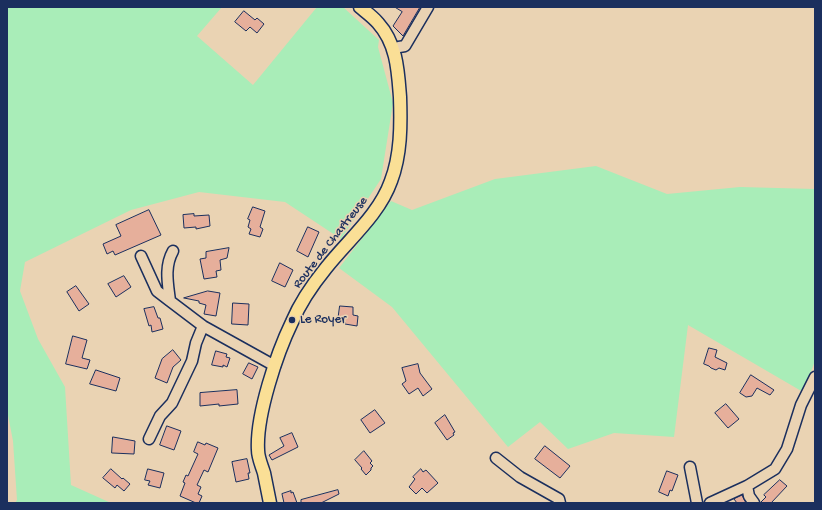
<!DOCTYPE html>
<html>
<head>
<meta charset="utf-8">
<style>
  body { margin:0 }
  #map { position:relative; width:822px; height:510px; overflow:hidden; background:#ead3b3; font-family:"Gochi Hand",sans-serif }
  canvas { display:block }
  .frame { position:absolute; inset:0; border:8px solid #1b2f5e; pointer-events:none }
</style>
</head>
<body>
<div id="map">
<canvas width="822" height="510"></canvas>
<div class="frame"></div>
</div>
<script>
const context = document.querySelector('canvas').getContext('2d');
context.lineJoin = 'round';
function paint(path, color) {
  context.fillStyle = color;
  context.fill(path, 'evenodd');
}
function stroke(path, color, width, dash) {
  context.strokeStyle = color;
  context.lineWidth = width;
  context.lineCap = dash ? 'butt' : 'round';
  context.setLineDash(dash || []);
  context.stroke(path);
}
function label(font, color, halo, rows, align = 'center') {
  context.font = font + ' "Gochi Hand",sans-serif';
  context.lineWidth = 3;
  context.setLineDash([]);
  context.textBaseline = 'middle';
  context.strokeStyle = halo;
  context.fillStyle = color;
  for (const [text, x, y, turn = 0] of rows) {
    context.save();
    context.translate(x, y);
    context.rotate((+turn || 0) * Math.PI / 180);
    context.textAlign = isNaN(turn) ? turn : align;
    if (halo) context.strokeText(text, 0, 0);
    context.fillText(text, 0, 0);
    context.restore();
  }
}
const green = new Path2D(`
  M7,7h215l-25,29 56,49 64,-78h26l36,33 -1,7 15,56 -12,76 -40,60 -56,-37 -86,-10 -68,18 -106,52 -5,29 18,48 27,48 6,98 40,18h-96l2,-3 -4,-59 -6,-31z
  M596,166l71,28 73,-7 75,2v172l-12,31 -115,-67 -14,112 -60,-4 -46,16 -28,-27 -32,25 -116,-140 -53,-39 52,-67 21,9 83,-31z`);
const building = new Path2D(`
  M395,7h25l-17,29 -10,-10 9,-14z
  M244,11l11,9 2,-2 7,6 -7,9 -7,-6 -4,4 -11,-9z
  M253,207l12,4 -5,16 3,2 -3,8 -11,-3 2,-5 -3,-2 2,-7 -2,-1z
  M149,210l12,25 -46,20 -2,-4 -6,3 -4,-10 18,-8 -5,-11z
  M194,214v2l15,-1 1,11 -14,3v-2l-12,1 -1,-13z
  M308,227l11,5 -11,25 -11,-6z
  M229,248l-2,10 -7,2 1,10 -5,1 1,6 -13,2 -4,-20 6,-1v-6z
  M280,263l13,7 -8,17 -13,-6z
  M124,276l7,11 -15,10 -8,-13z
  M76,286l13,18 -10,7 -12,-19z
  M208,291l12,2 -4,23 -12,-2 2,-9 -7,-2v-2l-15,-3z
  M233,303l16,1 -1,21 -16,-1z
  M340,306l13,1v8l5,1 -1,10 -12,-2v-2l-7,-1z
  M154,307l4,11h2l3,11 -11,3 -1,-7 -2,1 -5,-17z
  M73,336l14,4 -5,18 8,2 -3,9 -21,-5z
  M709,348l8,2 -2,7 12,6 -2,7 -6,-2 -3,2 -5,-2 -2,-2 -5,-2z
  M173,350l8,10 -8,7 -6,16 -12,-5 7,-19z
  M216,351l11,3 -1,3 4,1 -3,9 -4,-2v2l-11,-2z
  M249,363l9,4 -6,12 -9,-5z
  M418,364l2,9 12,16 -9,7 -5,-8 -9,6 -7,-10 4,-3 -4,-13z
  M96,370l24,8 -4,13 -26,-7z
  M751,375l23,15 -4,5 -13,-7 -5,8 -6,1 -6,-4z
  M237,390l1,14 -19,2v-2l-19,2v-13z
  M726,404l13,15 -11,9 -13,-15z
  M375,410l10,13 -15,10 -9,-13z
  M445,415l10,17 -2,1 1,2 -7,5 -12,-17z
  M167,426l14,5 -7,19 -14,-5z
  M292,433l6,14 -26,13 -3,-5 15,-9 -4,-8z
  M113,437l22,4 -1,13 -22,-1z
  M198,442l7,3 1,-2 12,5 -10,24 -4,-2 -7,15 4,2 -3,7 4,2 -3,7h-3l-16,-7 5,-13 -2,-1 3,-7 2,1 10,-22 -4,-2z
  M545,446l25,20 -10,12 -25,-19z
  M364,451l8,10 -2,2 3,3 -2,2v2l-5,5 -5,-6 1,-1 -7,-8z
  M247,459l3,14h-2l1,6 -13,3 -4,-20z
  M111,469l11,10 1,-1 7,6 -6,7 -7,-6 -2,3 -12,-10z
  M148,469l16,4 -4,15 -12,-3 2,-4 -5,-1z
  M421,469l2,3 3,-2 12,13 -11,10 -5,-5 -6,6 -7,-7 6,-8 -2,-2z
  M667,471l11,4 -6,16 -2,-1 -2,6 -9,-4z
  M780,480l7,6 -16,17h-11l6,-6 -2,-2z
  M338,490l1,4 -18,9h-20v-3z
  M291,491v2l2,-1 4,11h-13l-2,-9z
  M742,495l4,8h-9l-3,-4z`);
const minor = new Path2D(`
  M394,50l5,-3 6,-1 23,-39
  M173,251c-9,16 -5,33 -3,50l33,25 72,40
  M141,256l16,35 13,10
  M149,439l11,-23 12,-13 20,-42 4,-18 7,-17
  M496,458l24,19 39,22 1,4
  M690,467l7,36
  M747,486l2,10 5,7
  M710,503l37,-17 28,-17 12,-20 14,-44 14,-28`);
const major = new Path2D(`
  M270,503c-2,-10 -4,-20 -6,-30 -2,-7 -6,-15 -6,-23 -2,-35 19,-97 34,-128 8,-19 21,-38 34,-54 22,-28 53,-53 65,-87 10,-26 10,-56 9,-84 -2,-26 -3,-53 -22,-74 -5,-6 -12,-11 -18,-16`);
const markers = [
  [292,320,4,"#1b2f5e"]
];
const streetNames = [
  ["Route de Chartreuse",331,243,-52]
];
const poiNames = [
  ["Le Royer",300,320]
];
paint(green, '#a9edb8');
paint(building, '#e6af9b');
stroke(building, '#1b2f5e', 1);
stroke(minor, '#1b2f5e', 13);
stroke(major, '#1b2f5e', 15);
stroke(minor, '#ead3b3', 10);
stroke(major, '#fadf96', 12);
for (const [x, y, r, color] of markers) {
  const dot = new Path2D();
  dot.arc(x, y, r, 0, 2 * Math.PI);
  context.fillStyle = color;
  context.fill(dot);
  stroke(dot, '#ead3b3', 1.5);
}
label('13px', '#1b2f5e', '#ead3b3', streetNames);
label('13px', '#1b2f5e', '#ead3b3', poiNames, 'left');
</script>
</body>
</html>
